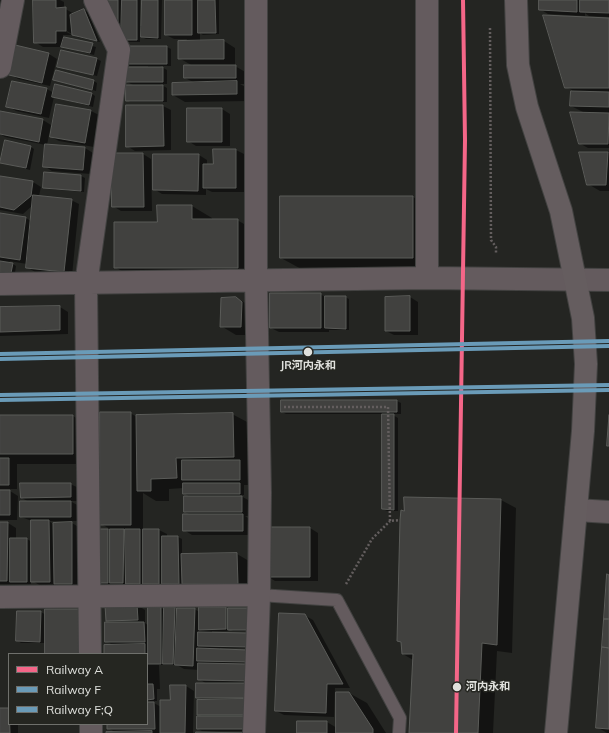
<!DOCTYPE html>
<html>
<head>
<meta charset="utf-8">
<style>
  body { margin:0 }
  #map { position:relative; width:609px; height:733px; overflow:hidden; background:#242522; font-family:Mulish,sans-serif }
  canvas { display:block }
  .legend { position:absolute; left:8px; top:653px; width:140px; height:72px; box-sizing:border-box; background:#252621; border:1px solid #6f706c; margin:0; padding:5px 7px; list-style:none; font-size:12px; color:#dfe0dc }
  .legend li { display:flex; align-items:center; gap:8px; height:20px }
  .legend b { width:20px; border:1px solid #6f706c }
</style>
</head>
<body>
<div id="map">
<canvas width="609" height="733"></canvas>
<ul class="legend">
<li><b style="height:5px;background:#f46688"></b>Railway A</li>
<li><b style="height:5px;background:#6a9bb8"></b>Railway F</li>
<li><b style="height:5px;background:#6a9bb8"></b>Railway F;Q</li>
</ul>
</div>
<script>
const context = document.querySelector('canvas').getContext('2d');
context.lineJoin = 'round';
function paint(path, color) {
  context.fillStyle = color;
  context.fill(path, 'evenodd');
}
function stroke(path, color, width, dash) {
  context.strokeStyle = color;
  context.lineWidth = width;
  context.lineCap = dash ? 'butt' : 'round';
  context.setLineDash(dash || []);
  context.stroke(path);
}
function label(font, color, halo, rows, align = 'center') {
  context.font = font + ' Mulish,"Noto Sans JP",sans-serif';
  context.lineWidth = 3;
  context.setLineDash([]);
  context.textBaseline = 'middle';
  context.strokeStyle = halo;
  context.fillStyle = color;
  for (const [text, x, y, turn = 0] of rows) {
    context.save();
    context.translate(x, y);
    context.rotate((+turn || 0) * Math.PI / 180);
    context.textAlign = isNaN(turn) ? turn : align;
    if (halo) context.strokeText(text, 0, 0);
    context.fillText(text, 0, 0);
    context.restore();
  }
}
const shadow = new Path2D(`
  M0,0h10l-10,16z
  M34,0h26l4,2v6l10,6 10,-4 4,2 12,30 -23,-5 -15,-9 -1,1 11,6h-9v3l33,9 -2,8 -31,-8h-20l-8,-5z
  M103,0h37v26h2l1,-26h19l-1,39h-15l-6,-3v6h-14l-8,-11z
  M166,0h53v34l-16,1 -3,-2v8h24l11,7v18l12,7v11h-7l9,5v12l-64,1 -12,-7 22,-12 -10,-5 8,-12 -14,-8 8,-19h-13l-8,-4z
  M540,0h69v17l-20,-1 -4,-3v3l-37,-2 -8,-5z
  M609,19v129h-21l-9,-5 6,-30 -14,-7 1,-16 -6,-3z
  M16,47l33,7 8,5 -7,27 -32,-7 -8,-5z
  M167,47l4,2v17h-11l7,4v14h-7l7,4v14h-37l-3,-2 8,-14 -8,-4 21,-14v-2h-18l-3,-2z
  M97,59l4,2 -4,15 -39,-9z
  M54,79l40,2 3,2 -1,8z
  M47,89l7,4h37l4,3 -2,11 -39,-10 -5,21 -33,-7 -8,-5z
  M56,105l35,6 8,4 -5,32 -35,-6 -8,-4z
  M163,106l8,4v40l-36,1 -8,-5z
  M188,109h34l8,5v32h-34l-8,-5z
  M0,114l43,6 8,5 -4,20 38,3 8,5 -2,21 -39,-3 -8,-5 2,-21 -41,-8 -5,-3z
  M31,147l3,2 -4,21 -29,-8z
  M214,150h22l8,4v38h-32l-6,-3v6l-44,-1 -8,-5 45,-34 8,5v5h7z
  M580,153h29v38h-9l-12,-7z
  M112,154h31l8,5 1,52h-31l-8,-5z
  M45,173l36,3 4,2 -1,14 -36,-3 -4,-2z
  M0,177l33,5 8,5 -2,9 32,4 8,4 -7,72 -37,-4 -8,-5v-3l-18,-3 7,5 -2,14 -14,-2v-64l26,4 5,3 2,-16 -10,9 -23,-4z
  M413,197l22,12v60l-132,1 -22,-12v-60z
  M192,206l20,12v2h25l21,12v47h-123l-20,-12 43,-44z
  M320,294l5,3h20l4,2v31h-20v2h-50l-8,-4z
  M410,297l8,5v33h-24l-8,-4z
  M236,298l15,8 5,29h-20l-15,-9z
  M60,307l8,5v22l-68,2v-28z
  M282,401h115l4,2v11h-10l7,4v93h-11l-4,-2v-95h-97l-4,-2z
  M130,413l7,4 95,-3 19,10 1,43h-4v18h-4v10h-5l11,6v15h-5l6,4v15h-59l-8,-5 7,-15 -6,-3 5,-15 -6,-4v-5l-15,1v12h-13l-13,-8v37h16l8,4v3h11l4,2v16l55,-1 12,7v29l-54,1 -13,-7v1l-47,4 -7,-4h-9v5h-10l-11,-7v-53h14l-11,-6z
  M0,416h73l18,11v37h-74v25h-17z
  M70,484l9,4v13h-9l9,5v15h-30l4,3 19,-1 18,11v60l-49,-8 -10,-6v4h-31v-61h8l8,5v11h11l5,3v-21l-11,-4 8,-15 -7,-4z
  M0,491h10l8,5 -1,24h-17z
  M405,498l96,2 15,8 -4,145 -15,-2 -4,82h-82l2,-73 -10,-6 -1,-11 -4,-2z
  M310,528l8,5v48h-43l-8,-5z
  M609,576v157h-2l-10,-6z
  M137,605l8,5v13l4,3v-18h12l4,2 9,-2 4,2 16,-1 6,3 25,-4 29,23h-21l-4,-2v2h-17v2l40,15h-32v2l31,14h-7l11,6 -4,61h-49l-4,-2 5,-12 -5,-3 6,-13 -7,-4 10,-13 -8,-5v-9l-15,-1 -7,-4h-18l1,24h-3v12h-10v-47h-42l8,-9 -7,-4 6,-18 -6,-3z
  M46,610h40l11,7 1,37h-52v-31h-2v20h-23l-4,-3 1,-28h23l5,3z
  M304,615l9,5 37,68h-15l-1,29 -50,-2 -8,-4z
  M186,686l8,5 -1,42h-86l8,-1 -7,-4v-4h39v-21h7l7,4 10,-6z
  M349,693l18,10 19,30h-88v-11h29l10,6z
  M0,709l9,15h9v9h-18z`);
const building = new Path2D(`
  M33,0h23v8l10,-1v24h-10v12h-22z
  M102,0h16v29z
  M122,0h15v40h-16z
  M142,0h16v38l-17,-1z
  M165,0h27v35h-27z
  M198,0h17l1,33h-18z
  M539,0h38v12l-38,-2z
  M580,0h29v13l-29,-1z
  M84,9l13,32 -25,-6 -2,-20z
  M543,15l66,3v70h-44z
  M64,37l29,6 -3,10 -29,-6z
  M224,40v19h-46v-18z
  M15,45l34,8 -7,30 -33,-8z
  M126,46h41v18h-41z
  M61,50l36,8 -4,17 -36,-8z
  M184,65h52v13h-52z
  M126,67h37v15h-37z
  M56,70l38,10 -2,10 -39,-10z
  M12,81l35,7 -6,26 -35,-7z
  M237,81v13l-65,1v-12z
  M55,84l37,9 -3,12 -37,-8z
  M126,85h37v16h-37z
  M571,91l38,1v15l-39,-1z
  M56,104l35,6 -6,33 -35,-6z
  M126,105h37l1,41 -38,1z
  M187,108h35v34h-35z
  M0,111l43,8 -4,23 -39,-8z
  M570,112l39,1 -1,31h-29z
  M5,140l26,6 -5,22 -26,-5z
  M45,144l40,3 -2,23 -40,-3z
  M213,149h23v39h-33v-24h10z
  M579,152h29l-2,33h-19z
  M111,153h32l1,54h-32z
  M153,154h46l-1,37 -45,-1z
  M44,172l37,3v16l-38,-3z
  M0,176l33,5 -2,15 -17,14 -14,-3z
  M33,195l39,4 -8,73 -38,-4z
  M280,196h133v62h-133z
  M157,205h35v14h46v49h-124v-46h43z
  M0,213l26,4 -6,43 -20,-3z
  M0,261l13,2 -3,15 -10,-1z
  M270,293h51v35h-51z
  M325,296h21v33l-21,-1z
  M410,296v35h-25v-34z
  M236,297l6,5 -1,25h-21l1,-29z
  M60,306v24l-60,2v-25z
  M281,400h116v12h-116z
  M100,412h31v113h-31z
  M233,413l1,44 -58,1 1,20 -26,1v12h-14l-1,-76z
  M382,414h12v96l-12,-1z
  M0,415h73v39h-73z
  M609,415v31h-2z
  M0,458h9v27h-9z
  M182,460h58v20h-58z
  M20,483h51v14l-50,1z
  M183,483h57v11h-57z
  M0,490h10v25h-10z
  M184,496h58v16h-58z
  M404,497l97,2 -4,146 -15,-2 -4,90h-69l4,-79h-11l-1,-12 -4,-1 3,-121 1,-10 3,1z
  M20,501h51v16h-51z
  M183,514h60v17h-60z
  M31,520h18l1,62h-19z
  M0,522h8l-1,59h-7z
  M72,522v62h-18l-1,-61z
  M267,527h43v50h-44z
  M97,529h11v54h-11z
  M110,529h14l-1,54h-13z
  M125,529h15v55h-14z
  M143,529h16v55h-16z
  M162,536h16l1,48h-17z
  M10,538h17v44h-17z
  M237,553l1,31h-56l-1,-30z
  M607,574l2,1v44h-5z
  M137,604l1,16 -32,1 -1,-16z
  M148,607h13v57h-13z
  M164,607h11l-2,57h-10z
  M199,607h27v22l-27,1z
  M177,608h18l-2,58 -18,-1z
  M228,608h23v22h-23z
  M45,609h41v45h-41z
  M17,611h24l-1,31 -24,-1z
  M279,613l26,1 38,70h-16l-1,29 -51,-2z
  M604,619h5v29l-7,-1z
  M105,622h39l1,20h-40z
  M198,632l50,1v14l-50,-1z
  M145,644v10h-41v-9z
  M602,647l7,1v81l-13,-1z
  M197,648l51,2 -1,12 -50,-1z
  M198,663l49,1v17l-49,-1z
  M196,683h51v15h-51z
  M147,684h6l1,15 -7,1z
  M170,685h16l-1,48h-25v-33h10z
  M336,692h13l24,37v4h-37z
  M247,699v16h-50v-15z
  M147,702h7l1,27h-48v-5h40z
  M0,708h9l1,25h-10z
  M197,716h50v13h-50z
  M297,721h30v12h-30z
  M152,731v2h-46v-1z
  M196,732l50,1h-50z`);
const path = new Path2D(`
  M490,28l1,212 5,7v7
  M284,407h104l2,114 10,-1
  M346,584l26,-45 18,-18`);
const lane = new Path2D(`
  M259,595l78,5 63,118 -1,15`);
const street = new Path2D(`
  M427,0v278
  M0,67l13,-67
  M0,284l427,-6 182,2
  M576,510l33,2
  M0,597l259,-2
  M90,654l-4,-370 33,-234 -24,-50
  M91,724v9
  M254,733l5,-138 1,-102 -4,-214v-279`);
const secondary = new Path2D(`
  M516,0l2,65 9,42 34,104 22,107 3,46 -3,67 -27,302`);
const rail1 = new Path2D(`
  M456,733l9,-593 -2,-140`);
const rail2 = new Path2D(`
  M0,354l609,-13
  M0,395l609,-10`);
const rail3 = new Path2D(`
  M0,359l609,-13
  M0,400l609,-10`);
const markers = [
  [308,352,5,"#dfe0dc"],
  [457,687,5,"#dfe0dc"]
];
const stopNames = [
  ["JR河内永和",308,366],
  ["河内永和",466,687,"left"]
];
paint(shadow, '#0007');
paint(building, '#41413f');
stroke(building, '#5b5c59', 1);
stroke(lane, '#424241', 14);
stroke(street, '#424241', 24);
stroke(secondary, '#424241', 24);
stroke(path, '#635e5e', 2.5, [2, 2]);
stroke(lane, '#645b5e', 12);
stroke(street, '#645b5e', 22);
stroke(secondary, '#655d5f', 22);
stroke(rail1, '#f46688', 4);
stroke(rail2, '#6a9bb8', 4);
stroke(rail3, '#6a9bb8', 4);
for (const [x, y, r, color] of markers) {
  const dot = new Path2D();
  dot.arc(x, y, r, 0, 2 * Math.PI);
  context.fillStyle = color;
  context.fill(dot);
  stroke(dot, '#252621', 1.5);
}
label('bold 11px', '#dfe0dc', '#252621', stopNames);
</script>
</body>
</html>
